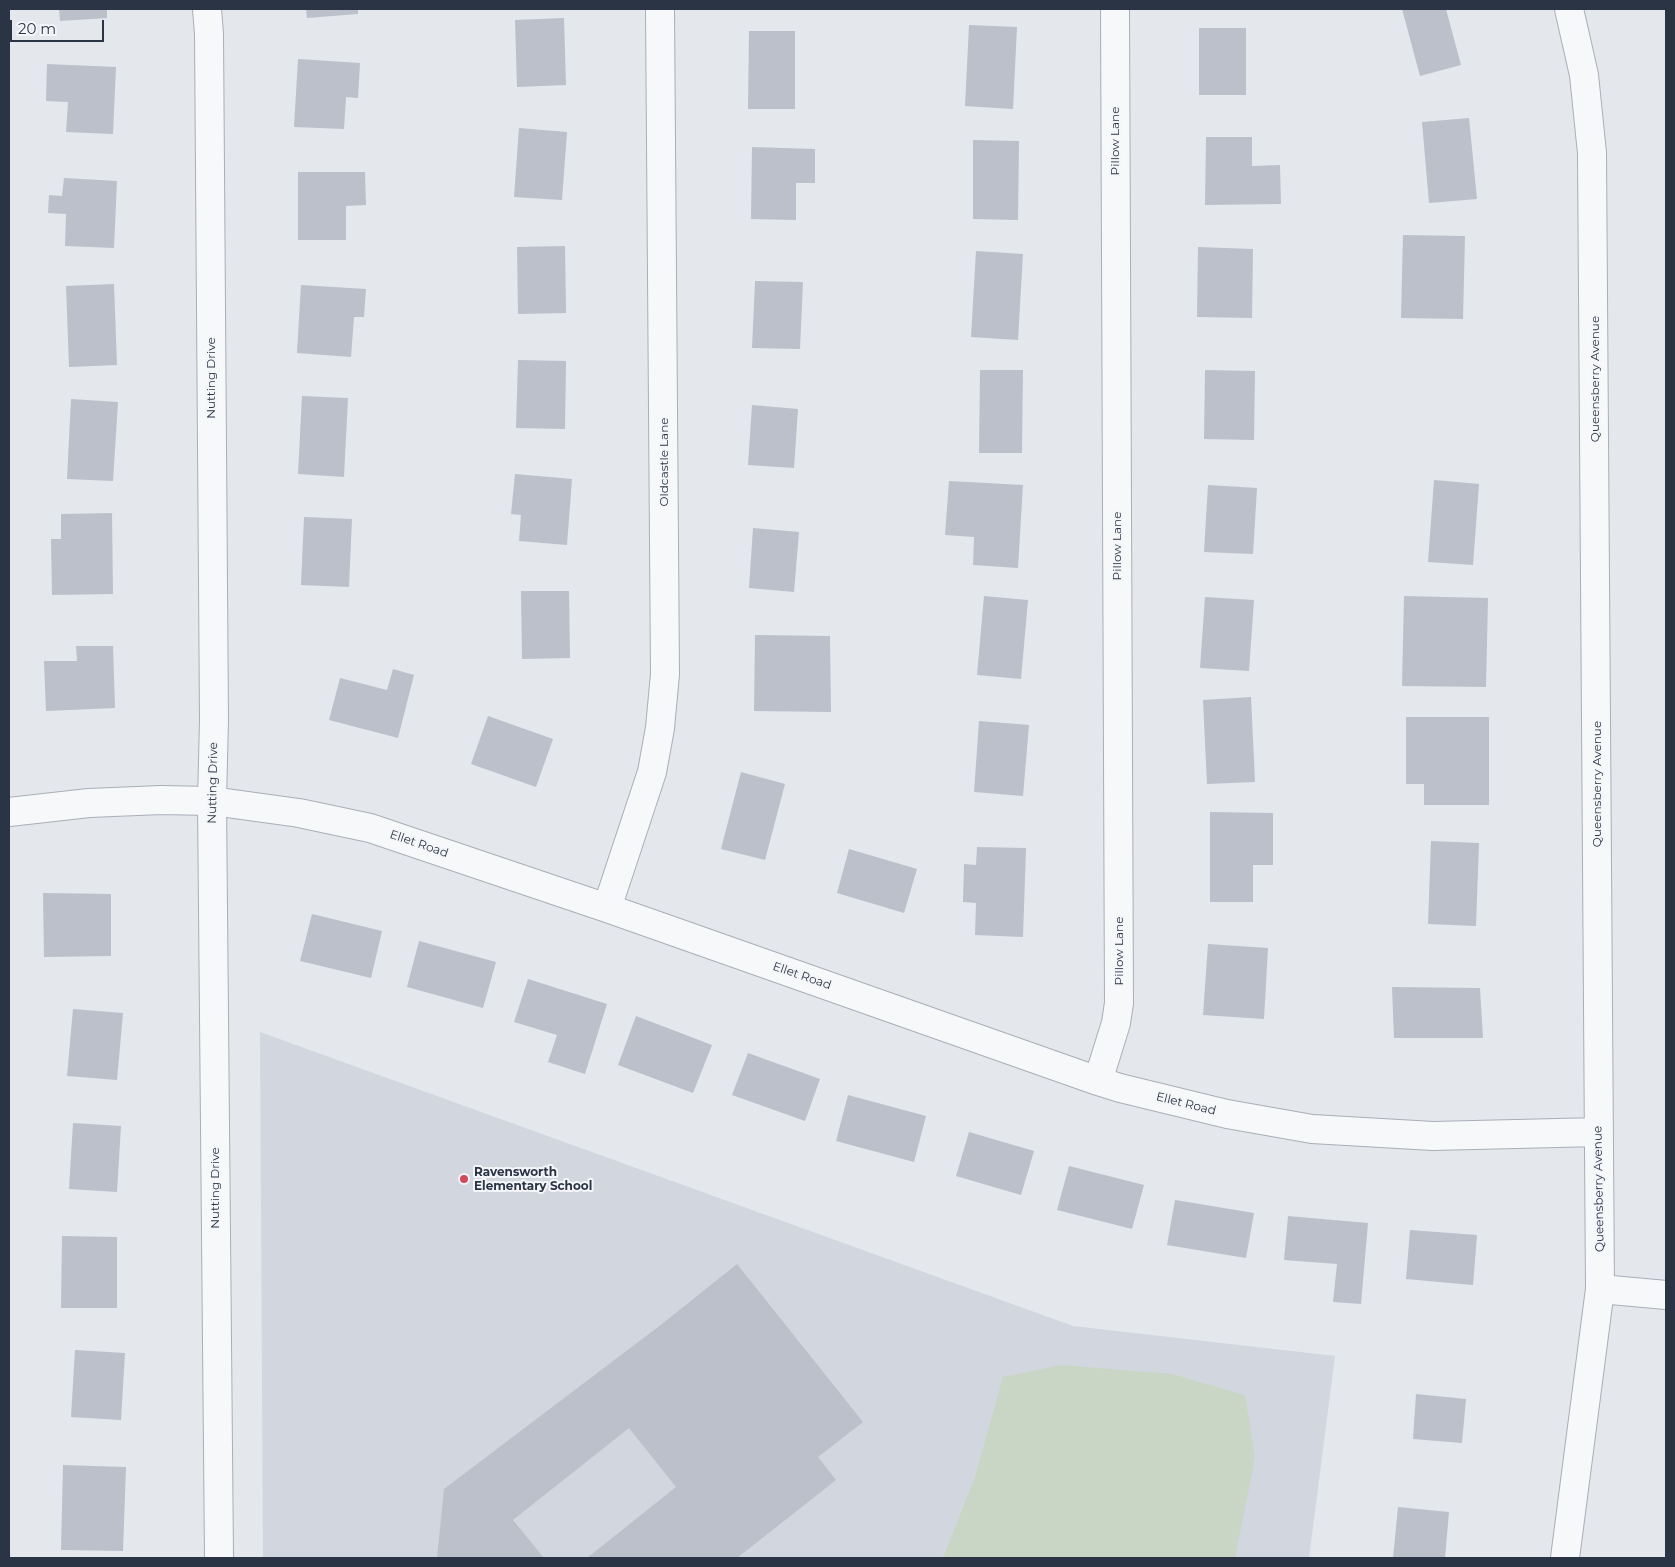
<!DOCTYPE html>
<html>
<head>
<meta charset="utf-8">
<style>
  body { margin:0 }
  #map { position:relative; width:1675px; height:1567px; overflow:hidden; background:#e4e7ec; font-family:Montserrat,sans-serif }
  canvas { display:block }
  .frame { position:absolute; inset:0; border:10px solid #2b3445; pointer-events:none }
  .scale { position:absolute; left:10px; top:20px; width:94px; height:22px; box-sizing:border-box; border:2px solid #2b3445; border-top:0; padding-left:6px; font-size:15px; line-height:18px; white-space:nowrap; color:#2b3445; -webkit-text-stroke:4px #f4f6f9; paint-order:stroke }
</style>
</head>
<body>
<div id="map">
<canvas width="1675" height="1567"></canvas>
<div class="frame"></div>
<div class="scale">20 m</div>
</div>
<script>
const context = document.querySelector('canvas').getContext('2d');
context.lineJoin = 'round';
function paint(path, color) {
  context.fillStyle = color;
  context.fill(path, 'evenodd');
}
function stroke(path, color, width, dash) {
  context.strokeStyle = color;
  context.lineWidth = width;
  context.lineCap = dash ? 'butt' : 'round';
  context.setLineDash(dash || []);
  context.stroke(path);
}
function label(font, color, halo, rows, align = 'center') {
  context.font = font + ' Montserrat,sans-serif';
  context.lineWidth = 4;
  context.setLineDash([]);
  context.textBaseline = 'middle';
  context.strokeStyle = halo;
  context.fillStyle = color;
  for (const [text, x, y, turn = 0] of rows) {
    context.save();
    context.translate(x, y);
    context.rotate((+turn || 0) * Math.PI / 180);
    context.textAlign = isNaN(turn) ? turn : align;
    if (halo) context.strokeText(text, 0, 0);
    context.fillText(text, 0, 0);
    context.restore();
  }
}
const built = new Path2D(`
  M260,1032l813,294 262,30 -26,202h-1046z`);
const green = new Path2D(`
  M1062,1365l110,9 73,21 10,62 -20,101h-292l32,-81 28,-100z`);
const building = new Path2D(`
  M59,9h48v9l-47,3z
  M306,9h52v5l-51,4z
  M1402,9h44l15,56 -41,11z
  M564,18l2,67 -49,2 -2,-67z
  M969,25l48,2 -4,82 -48,-3z
  M1199,28h47v67h-47z
  M749,31h46v78h-47z
  M298,59l62,4 -2,35 -12,-1 -2,32 -50,-2z
  M47,64l69,3 -3,67 -47,-2 2,-30 -22,-1z
  M1469,118l8,81 -48,4 -7,-81z
  M519,128l48,4 -5,68 -48,-3z
  M1206,137h46v29l28,-1 1,39 -76,1z
  M973,140l46,1 -1,79 -45,-1z
  M752,147l63,2v34h-19v37l-45,-1z
  M298,172h67l1,33 -20,1v34h-48z
  M64,178l53,3 -3,67 -49,-2 1,-32 -18,-1 1,-18 13,1z
  M1403,235l62,1 -2,83 -62,-1z
  M565,246l1,67 -48,1 -1,-67z
  M1198,247l55,2 -1,69 -55,-1z
  M976,251l47,3 -5,86 -47,-3z
  M755,281l48,1 -3,67 -48,-1z
  M114,284l3,81 -48,2 -3,-81z
  M301,285l65,4 -2,28h-10l-3,40 -54,-4z
  M518,360l48,1 -1,68 -49,-1z
  M980,370h43l-1,83h-43z
  M1205,370l50,1 -1,69 -50,-1z
  M302,396l46,2 -4,79 -46,-3z
  M71,399l47,3 -5,79 -46,-2z
  M752,405l46,4 -4,59 -46,-3z
  M515,474l57,5 -5,66 -48,-4 2,-26 -10,-1z
  M1434,480l45,4 -6,81 -45,-3z
  M949,481l74,4 -5,83 -45,-3 1,-28 -29,-2z
  M1208,485l49,3 -4,66 -49,-2z
  M112,513l1,81 -61,1 -1,-56h10v-25z
  M304,517l48,2 -3,68 -48,-2z
  M753,528l46,4 -5,60 -45,-4z
  M521,591h48l1,67 -48,1z
  M984,596l44,4 -7,79 -44,-4z
  M1404,596l84,2 -2,89 -84,-1z
  M1205,597l49,3 -5,71 -49,-3z
  M755,635l75,1 1,76 -77,-1z
  M76,646h37l2,62 -69,3 -2,-50h33z
  M393,669l21,6 -16,63 -69,-18 11,-42 47,12z
  M1251,697l4,85 -48,2 -4,-84z
  M488,716l65,23 -17,48 -65,-23z
  M1406,717h83v88h-65v-21h-18z
  M979,721l50,4 -6,71 -49,-4z
  M741,772l44,12 -20,76 -44,-11z
  M1210,812l63,1v52h-20v37h-43z
  M1431,841l48,2 -3,83 -48,-2z
  M977,847l49,1 -3,89 -48,-2 1,-32 -13,-1 1,-38 12,1z
  M849,849l68,20 -13,44 -67,-20z
  M43,893l68,1v62l-67,1z
  M312,914l70,17 -11,47 -71,-17z
  M419,941l77,21 -13,46 -76,-21z
  M1208,944l60,4 -4,71 -61,-4z
  M528,979l79,25 -22,70 -37,-12 9,-27 -43,-13z
  M1392,987l88,1 3,50h-89z
  M73,1009l50,4 -6,67 -50,-4z
  M636,1016l76,29 -19,48 -75,-28z
  M748,1053l72,26 -15,42 -73,-26z
  M848,1095l78,21 -12,46 -78,-21z
  M73,1123l48,3 -4,66 -48,-3z
  M969,1132l65,19 -13,44 -65,-19z
  M1069,1166l75,19 -12,44 -75,-19z
  M1175,1200l79,13 -8,45 -79,-13z
  M1288,1216l80,7 -7,81 -28,-2 4,-38 -53,-4z
  M1410,1230l67,5 -4,50 -67,-6z
  M62,1236l55,1v71h-56z
  M737,1264l126,158 -45,35 18,23 -99,78h-150l89,-71 -47,-59 -116,92 31,38h-107l7,-69 218,-165z
  M75,1350l50,3 -4,67 -50,-3z
  M1416,1394l50,5 -4,44 -49,-4z
  M63,1465l63,2 -3,84 -62,-1z
  M1398,1507l51,5 -4,46h-52z`);
const minor = new Path2D(`
  M207,9l2,25 5,686 -2,81 7,757
  M9,812l80,-9 72,-3 51,1 87,12 71,15 237,80 491,173 22,7 107,26 85,15 121,7 166,-4
  M607,908l45,-136 8,-44 5,-54 -5,-665
  M1098,1081l18,-58 3,-20 -4,-994
  M1600,1289l66,6
  M1565,1558l35,-269 -8,-1136 -8,-78 -15,-66`);
const markers = [
  [464,1179,5,"#d1495b"]
];
const streetNames = [
  ["Pillow Lane",1115,141,-90],
  ["Nutting Drive",211,378,-90],
  ["Queensberry Avenue",1595,379,-90],
  ["Oldcastle Lane",664,462,-90],
  ["Pillow Lane",1117,546,-90],
  ["Nutting Drive",213,783,-89],
  ["Queensberry Avenue",1597,784,-90],
  ["Ellet Road",419,844,19],
  ["Pillow Lane",1119,951,-90],
  ["Ellet Road",802,976,19],
  ["Ellet Road",1186,1104,14],
  ["Nutting Drive",215,1188,-90],
  ["Queensberry Avenue",1599,1189,-91]
];
const poiNames = [
  ["Ravensworth",474,1172],
  ["Elementary School",474,1186]
];
paint(built, '#d2d6de');
paint(green, '#c9d6c5');
paint(building, '#bbc0ca');
stroke(minor, '#a9aeb7', 30);
stroke(minor, '#f7f8fa', 28);
for (const [x, y, r, color] of markers) {
  const dot = new Path2D();
  dot.arc(x, y, r, 0, 2 * Math.PI);
  context.fillStyle = color;
  context.fill(dot);
  stroke(dot, '#f4f6f9', 2);
}
label('12px', '#2b3445', '#f4f6f9', streetNames);
label('bold 12px', '#2b3445', '#f4f6f9', poiNames, 'left');
</script>
</body>
</html>
